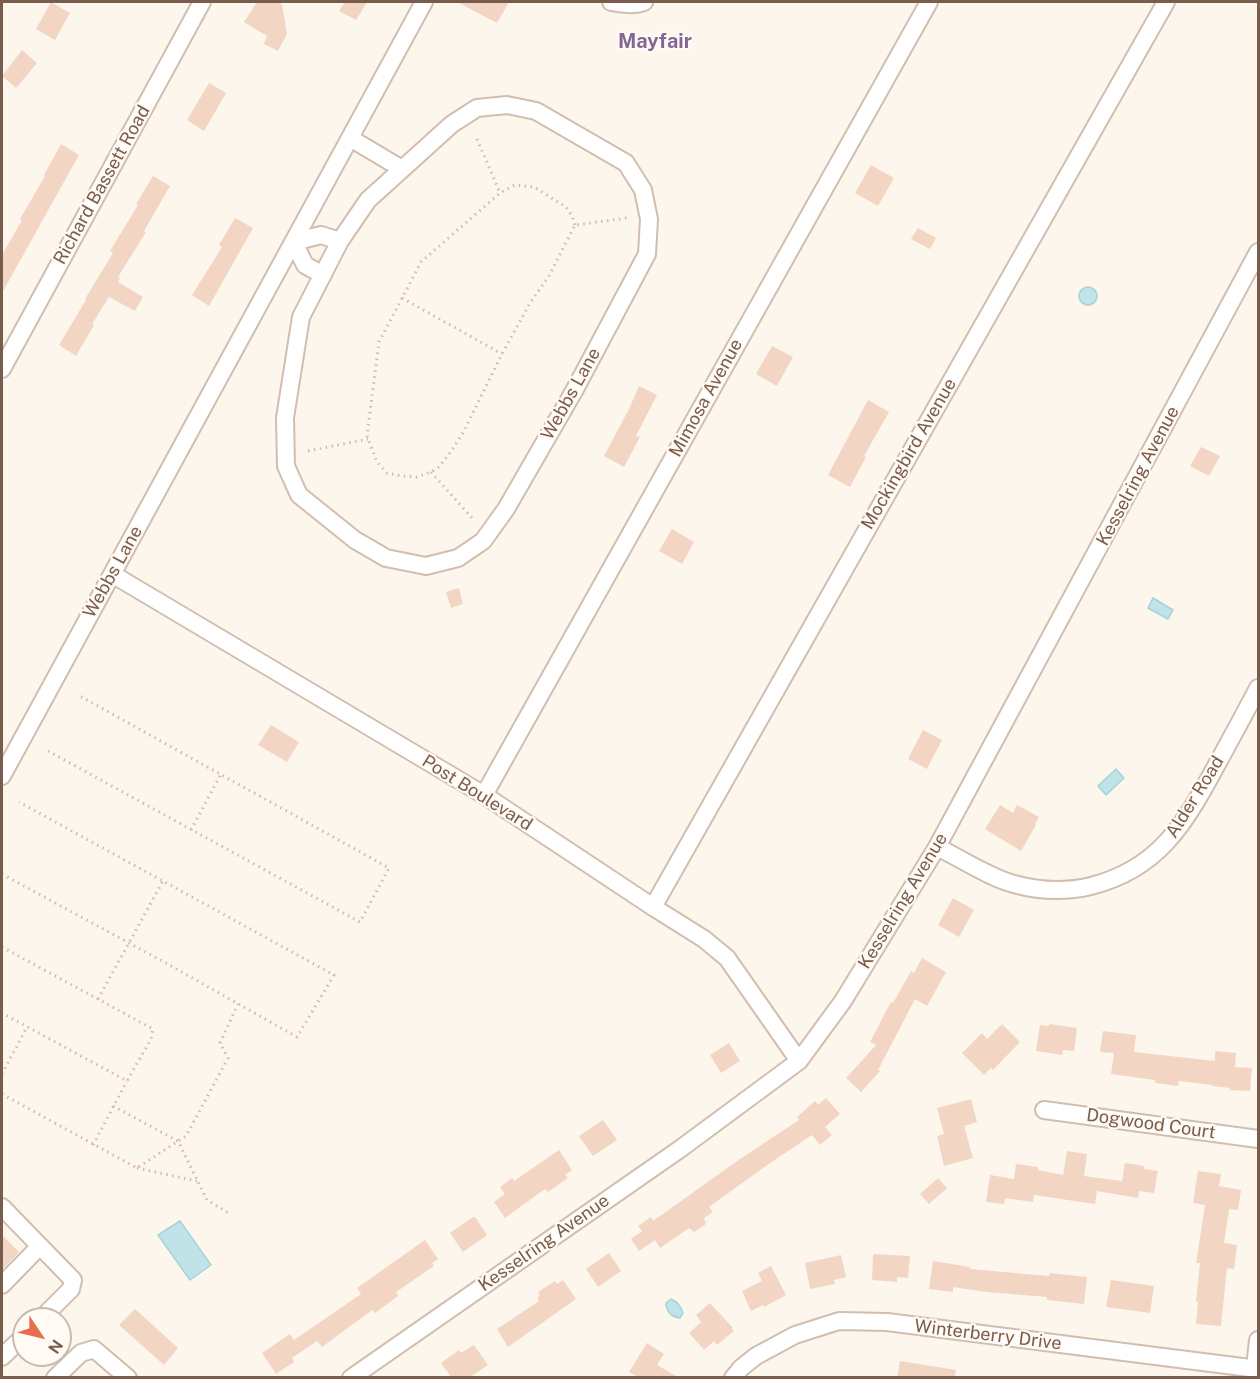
<!DOCTYPE html>
<html>
<head>
<meta charset="utf-8">
<style>
  body { margin:0 }
  #map { position:relative; width:1260px; height:1379px; overflow:hidden; background:#fdf6ec; font-family:"Public Sans",sans-serif }
  canvas { display:block }
  .frame { position:absolute; inset:0; border:3px solid #7a5c4d; pointer-events:none }
  .north { position:absolute; left:12px; top:1307px; width:60px; height:60px; box-sizing:border-box; background:#fffaf3; border:2px solid #cabbb1; border-radius:50%; rotate:125deg; font-size:16px; font-weight:700; line-height:24px; text-align:center; color:#7a5c4d }
  .north::after { content:''; display:block; margin:auto; width:21px; height:27px; background:#e76f51; clip-path:polygon(50% 0,100% 100%,50% 72%,0 100%) }
</style>
</head>
<body>
<div id="map">
<canvas width="1260" height="1379"></canvas>
<div class="frame"></div>
<div class="north">N</div>
</div>
<script>
const context = document.querySelector('canvas').getContext('2d');
context.lineJoin = 'round';
function paint(path, color) {
  context.fillStyle = color;
  context.fill(path, 'evenodd');
}
function stroke(path, color, width, dash) {
  context.strokeStyle = color;
  context.lineWidth = width;
  context.lineCap = dash ? 'butt' : 'round';
  context.setLineDash(dash || []);
  context.stroke(path);
}
function label(font, color, halo, rows, align = 'center') {
  context.font = font + ' "Public Sans",sans-serif';
  context.lineWidth = 4.5;
  context.setLineDash([]);
  context.textBaseline = 'middle';
  context.strokeStyle = halo;
  context.fillStyle = color;
  for (const [text, x, y, turn = 0] of rows) {
    context.save();
    context.translate(x, y);
    context.rotate((+turn || 0) * Math.PI / 180);
    context.textAlign = isNaN(turn) ? turn : align;
    if (halo) context.strokeText(text, 0, 0);
    context.fillText(text, 0, 0);
    context.restore();
  }
}
const water = new Path2D(`
  M1079 296a9 9 0 1 1 18 0a9 9 0 1 1-18 0Z
  M1153,598l20,12 -5,9 -20,-11z
  M1116,769l8,9 -18,17 -8,-9z
  M180,1221l31,44 -21,15 -32,-45z
  M671,1299c5,2 11,8 12,14l-3,5c-9,-1 -14,-7 -14,-15z`);
const building = new Path2D(`
  M51,2l19,11 -15,27 -19,-11z
  M257,2h21l4,2 5,30 -9,17 -14,-7 3,-8 -23,-14z
  M345,2h22l-11,18 -17,-9z
  M457,2h52l-12,21z
  M22,50l15,13 -21,25 -14,-12z
  M209,83l17,10 -22,38 -17,-11z
  M61,144l18,11 -77,138v-38l20,-35 -2,-1 25,-43 -1,-1z
  M871,165l23,13 -16,28 -23,-13z
  M153,176l17,10 -26,45 2,1 -28,45 2,2 -2,3 25,15 -8,14 -26,-14 -17,27 2,1 -18,31 -17,-11 27,-45 -1,-1 28,-46 -3,-2 28,-46 -2,-1z
  M235,218l18,10 -44,78 -17,-11 30,-48 -3,-2z
  M918,228l18,10 -6,11 -19,-10z
  M772,346l21,11 -16,29 -21,-12z
  M639,386l18,9 -21,41 4,1 -16,30 -20,-11 25,-47z
  M868,400l21,12 -25,44 2,1 -16,30 -22,-12z
  M1201,447l19,9 -11,20 -19,-10z
  M672,529l22,13 -12,22 -23,-13z
  M459,588l4,16 -12,4 -5,-16z
  M271,725l28,17 -12,20 -29,-17z
  M923,730l19,10 -15,29 -19,-10z
  M1000,805l13,8 4,-8 22,12 -4,7 1,1 -15,26 -36,-22z
  M953,898l21,12 -15,27 -21,-12z
  M922,958l24,14 -19,34 -12,-7 -37,71 2,1 -19,21 -15,-14 30,-33 -6,-3 21,-40 2,1 18,-32 3,2z
  M1002,1024l18,18 -27,28 -2,-2 -7,7 -22,-22 20,-20 5,6z
  M1049,1024l28,4 -3,23 -11,-1 -1,5 -26,-4 4,-26 9,1z
  M1103,1031l33,4 -2,17 81,9v-10l21,2 -1,14 17,1 -2,23 -21,-1 1,-2 -18,-2 1,-1 -34,-4 -1,5 -23,-3v-3l-44,-6 3,-21 -14,-1z
  M729,1043l11,18 -19,12 -11,-18z
  M826,1098l14,16 -15,13 7,8 -12,10 -8,-10 -42,28 -61,44 4,5 -9,6 2,6 -12,8 -5,-4 -29,20 -5,-8 -16,11 -8,-12 11,-8 -4,-5 13,-9 2,4 87,-62 59,-39 -2,-3 18,-16 3,4z
  M971,1099l6,23 -13,4 9,32 -29,8 -7,-30 7,-2 -7,-26z
  M603,1120l14,20 -24,16 -14,-20z
  M559,1150l13,20 -7,5 3,3 -20,14 -3,-3 -40,29 -11,-16 11,-8 -5,-7 12,-9 2,3z
  M1067,1151l20,3 -3,22 38,5 3,-18 19,3v3l14,2 -4,22 -15,-2 -1,7 -41,-7 -2,13 -61,-9 -1,7 -28,-4 -1,6 -18,-2 4,-27 24,4 2,-15 22,3v3l25,5z
  M1198,1171l23,3 -2,12 22,4 -3,20 -9,-1 -5,34 13,2 -3,24 -7,-1 -6,58 -25,-2 2,-22 -2,-1 4,-38h-4l9,-58 -12,-2z
  M938,1178l9,10 -18,16 -9,-10z
  M473,1217h2l12,18 -24,17 -13,-19z
  M2,1235l17,17 -17,18z
  M425,1240l13,19 -6,4 2,3 -38,26 2,4 -23,17 -3,-3 -50,37 -5,-6 -25,17 2,4 -18,12 -14,-21 28,-19 4,6 67,-46 -4,-6z
  M609,1253l12,18 -23,16 -12,-18z
  M873,1254l37,2 -2,22 -11,-1v5l-25,-2z
  M841,1255l5,22 -12,3 1,4 -25,5 -5,-26z
  M933,1261l37,6v2l79,7 1,-3 37,4 -3,27 -37,-4v-3l-61,-5 -33,-5v5l-24,-3z
  M771,1266l15,29 -22,12 -1,-2 -12,6 -9,-20 20,-10 -4,-8z
  M563,1280l13,19 -68,48 -11,-18 42,-28 -2,-3 3,-2 -2,-4 17,-11 2,3z
  M1111,1280l43,6 -4,27 -44,-6z
  M710,1303l23,25 -1,1 2,2 -17,14 -3,-4 -10,9 -15,-17 12,-11 -5,-7z
  M135,1309l43,39 -14,17 -45,-40z
  M647,1343l17,11 -7,11 21,12h-40l-9,-5z
  M474,1345l14,20 -18,12h-19l-10,-14 18,-13 2,3z
  M900,1361l56,9 -1,7h-58z`);
const path = new Path2D(`
  M477,139l23,54
  M575,225l-3,-9 -6,-9 -32,-20 -19,-2 -15,8 -79,69 -42,80 -12,94 10,26 10,11 14,3 16,1 14,-5 8,-5 15,-20 10,-16 38,-77 28,-51 19,-27 26,-51 52,-7
  M402,298l100,56
  M308,451l60,-12
  M431,472l42,47
  M48,751l312,171 29,-54 -311,-173
  M191,830l30,-56
  M2,874l162,88 133,75 37,-62 -315,-173
  M2,947l151,82 -2,10 -24,42 -125,-68
  M98,999l65,-118
  M2,1074l25,-47
  M2,1094l135,74 49,-32 42,-78 -8,-15 18,-39
  M113,1106l65,35 29,59 23,14
  M93,1145l34,-64
  M137,1168l60,13`);
const minor = new Path2D(`
  M611,2c10,2 23,4 33,0
  M507,105l29,6 90,52 17,27 6,29 -2,35 -73,137 -68,118 -23,32 -25,17 -32,8 -40,-8 -31,-18 -56,-45 -13,-29 -1,-48 16,-101 39,-76 28,-41 84,-76 25,-16z
  M350,138l52,31
  M323,275l-18,-10 -11,-23 27,-7 19,6
  M2,369l200,-367
  M112,574l372,221 169,112 51,32 23,19 72,103
  M2,776l422,-774
  M484,795l445,-793
  M937,847c23,11 53,31 77,37 25,7 52,8 77,2 67,-17 93,-61 124,-118 14,-26 29,-53 43,-80
  M653,907l513,-905
  M1044,1110l214,29
  M2,1207l71,73 -2,9 -30,30
  M2,1285l38,-39
  M2,1357l22,-21
  M1255,1368l3,-28
  M55,1378l26,-25 13,-4 34,29
  M351,1378l329,-229 119,-88 44,-60 94,-154 321,-595
  M733,1378l8,-10 15,-12 39,-21 44,-14 48,1 371,47`);
const streetNames = [
  ["Richard Bassett Road",102,185,-61],
  ["Webbs Lane",571,394,-61],
  ["Mimosa Avenue",706,398,-61],
  ["Mockingbird Avenue",909,454,-60],
  ["Kesselring Avenue",1138,476,-62],
  ["Webbs Lane",113,572,-61],
  ["Post Boulevard",477,793,32],
  ["Alder Road",1195,797,-58],
  ["Kesselring Avenue",903,901,-59],
  ["Dogwood Court",1151,1124,8],
  ["Kesselring Avenue",544,1243,-35],
  ["Winterberry Drive",988,1335,7]
];
const neighbourhoodNames = [
  ["Mayfair",655,42]
];
paint(water, '#bfe3e8');
stroke(water, '#a5d3da', 1.5);
paint(building, '#f3d5c3');
stroke(minor, '#d1beb0', 20);
stroke(path, '#d9b8a5', 3, [1.5, 4.5]);
stroke(minor, '#fff', 16);
label('18px', '#7a5c4d', '#fffaf3', streetNames);
label('bold 20px', '#846695', '#fffaf3', neighbourhoodNames);
</script>
</body>
</html>
